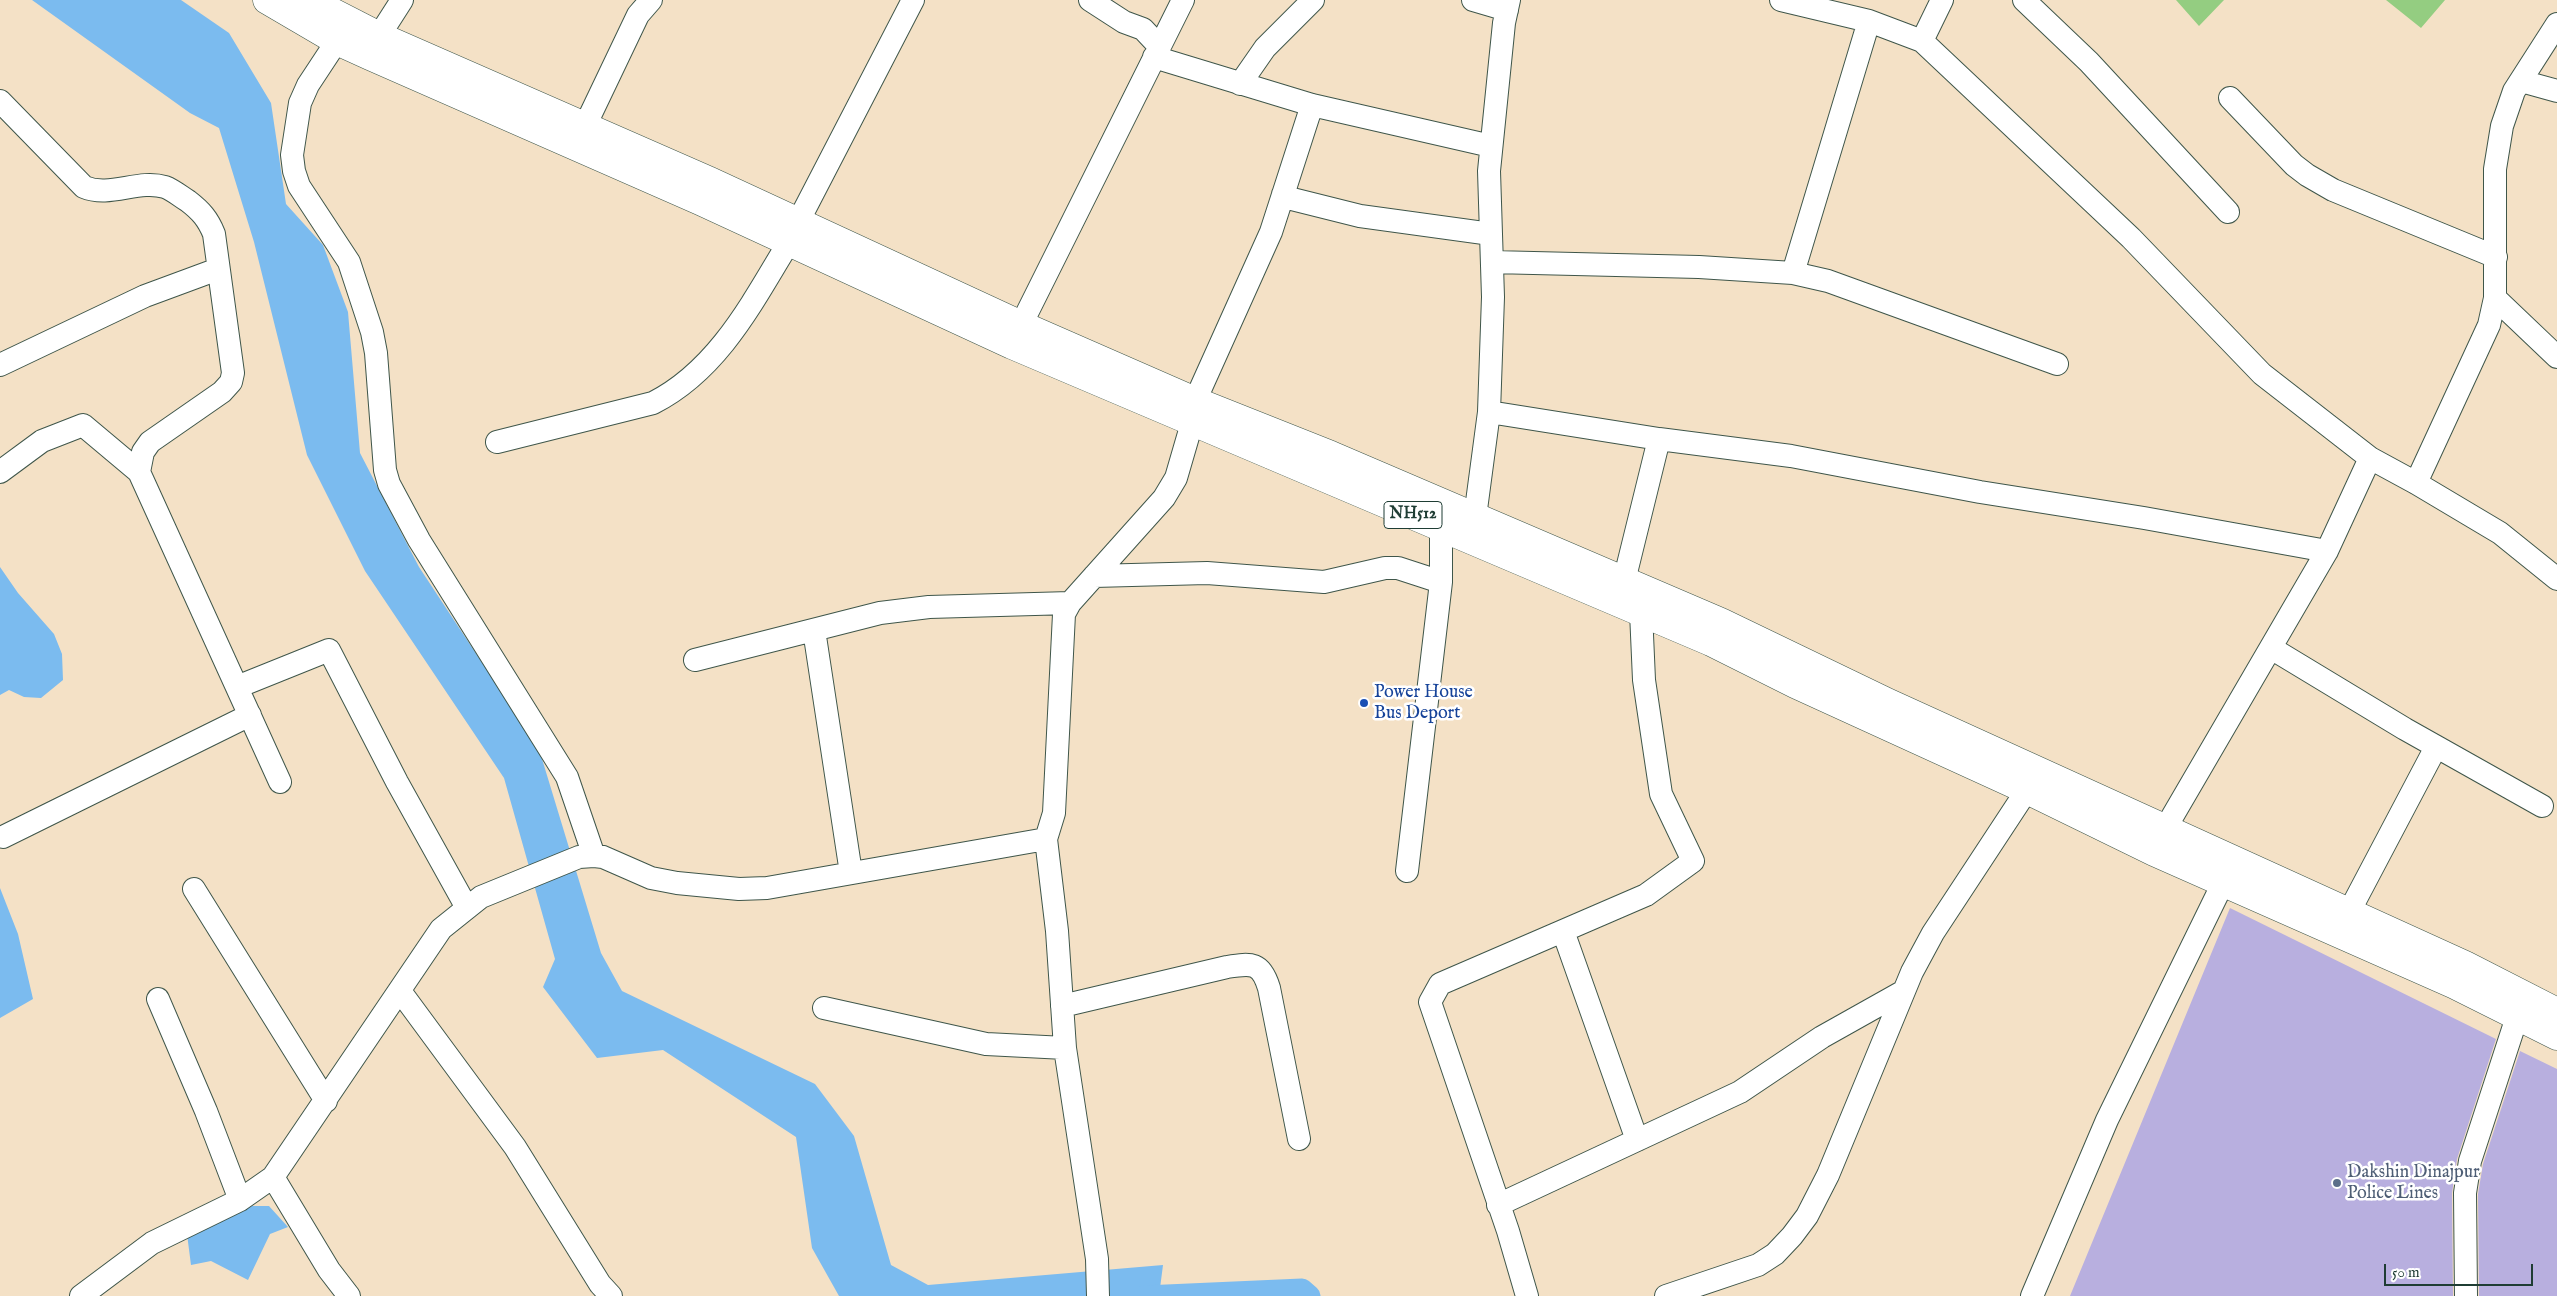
<!DOCTYPE html>
<html>
<head>
<meta charset="utf-8">
<style>
  body { margin:0 }
  #map { position:relative; width:2557px; height:1296px; overflow:hidden; background:#f4e1c6; font-family:"IM FELL English",serif }
  canvas { display:block }
  .scale { position:absolute; left:2384px; top:1264px; width:149px; height:22px; box-sizing:border-box; border:2px solid #1f3d34; border-top:0; padding-left:6px; font-size:15px; line-height:18px; white-space:nowrap; color:#1f3d34; -webkit-text-stroke:4px #fff; paint-order:stroke }
</style>
</head>
<body>
<div id="map">
<canvas width="2557" height="1296"></canvas>
<div class="scale">50 m</div>
</div>
<script>
const context = document.querySelector('canvas').getContext('2d');
context.lineJoin = 'round';
function paint(path, color) {
  context.fillStyle = color;
  context.fill(path, 'evenodd');
}
function stroke(path, color, width, dash) {
  context.strokeStyle = color;
  context.lineWidth = width;
  context.lineCap = dash ? 'butt' : 'round';
  context.setLineDash(dash || []);
  context.stroke(path);
}
function label(font, color, halo, rows, align = 'center') {
  context.font = font + ' "IM FELL English",serif';
  context.lineWidth = 5;
  context.setLineDash([]);
  context.textBaseline = 'middle';
  context.strokeStyle = halo;
  context.fillStyle = color;
  for (const [text, x, y, turn = 0] of rows) {
    context.save();
    context.translate(x, y);
    context.rotate((+turn || 0) * Math.PI / 180);
    context.textAlign = isNaN(turn) ? turn : align;
    if (halo) context.strokeText(text, 0, 0);
    context.fillText(text, 0, 0);
    context.restore();
  }
}
const green = new Path2D(`
  M2176,0h48l-25,26z
  M2386,0h59l-24,28z`);
const water = new Path2D(`
  M32,0h149l48,33 42,70 15,101 37,41 25,67 12,141 59,114 120,182 62,204 21,38 193,93 39,52 37,129 37,20 235,-20 -4,31h-320l-27,-48 -16,-111 -133,-87 -66,8 -54,-71 12,-28 -51,-181 -139,-207 -58,-116 -53,-213 -35,-114 -29,-15z
  M0,567l18,26 36,41 8,20 1,26 -22,18 -17,-1 -15,-7 -9,5z
  M0,888l18,46 15,65 -33,19z
  M252,1206h17l19,21 -18,7 -22,46 -37,-19 -20,4 -4,-31z`);
const canal = new Path2D(`
  M1144,1296l158,-7 8,7`);
const building = new Path2D(`
  M2230,908l266,131 -39,120 -5,34 1,103h-383z
  M2520,1051l37,18v227h-78l-1,-102 5,-30z`);
const minor = new Path2D(`
  M1090,0l34,22 19,7 16,17
  M1473,0l34,10
  M1781,0l88,21 53,20 209,197 131,136 108,84 46,25 84,50 57,46
  M2024,0l65,62 139,150
  M379,36l23,-36
  M337,41l-29,44 -8,18 -8,52 2,16 5,15 50,76 23,70 4,21 9,117 4,14 30,56 148,237 27,79
  M1922,41l20,-41
  M1154,57l158,48 179,41
  M2521,81l36,10
  M1240,84l25,-36 48,-48
  M2230,98l64,67 13,10 26,15 163,67
  M0,101l84,86c26,11 54,-8 81,0 8,3 15,9 23,14 13,10 20,18 26,33l19,139 -2,9 -9,10 -72,50 -7,10 -4,20 141,310
  M585,126l53,-111 13,-15
  M1283,194l9,5 68,17 131,18
  M798,222l115,-222
  M1492,262l207,5 94,6 35,8 229,83
  M1793,273l76,-252
  M2495,298l62,59
  M1021,325l162,-325
  M0,365l145,-69 73,-27
  M1195,401l76,-169 41,-127
  M1489,412l170,27 132,17 189,36 164,26 183,33
  M497,442l156,-39c65,-33 99,-100 136,-161
  M0,472l42,-31 41,-16 56,47
  M2416,483l73,-158 6,-27v-129l7,-43 12,-35 43,-67
  M1475,517l14,-105 4,-115 -4,-126 15,-148 5,-23
  M1094,576l113,-3 117,9 61,-14h13l43,14
  M1624,581l35,-142
  M814,630l37,243
  M2271,648l134,81 137,77
  M695,660l185,-47 49,-6 141,-4
  M237,687l92,-37 68,132 70,126
  M2165,829l162,-278 43,-93
  M3,837l247,-122
  M1407,871l34,-289v-55
  M194,889l132,212
  M2349,912l87,-165
  M1563,931l74,209
  M400,991l115,156 85,137 11,12
  M158,999l48,112 34,89
  M1062,1006l165,-39c25,-4 34,-5 42,21l30,151
  M824,1008l162,36 79,4
  M273,1177l56,93 20,26
  M1498,1205l242,-113 82,-55 82,-46
  M81,1296l71,-53 88,-43 33,-23 168,-248 40,-32 98,-40 15,-1 9,1 48,21 26,5 62,6 28,-1 279,-49
  M1098,1296l-1,-37 -32,-211 -8,-117 -11,-92 8,-26 10,-199 6,-11 94,-105 12,-20 16,-55
  M1527,1296l-19,-65 -78,-229 10,-18 206,-89 47,-34 -32,-67 -17,-114 -3,-68 7,-12
  M1666,1296l92,-31 17,-11 17,-18 15,-20 21,-41 84,-203 21,-39 94,-143
  M2032,1296l75,-176 116,-237
  M2466,1296l-1,-103 5,-32 47,-144`);
const highway = new Path2D(`
  M267,0l70,41 33,15 330,145 312,144 699,297 84,42 232,106 127,62 301,133 102,51
  M309,0l70,36 331,145 311,144 174,76 136,54 390,167 166,80 578,263 92,47`);
const markers = [
  [1364,703,5,"#1a4fb4"],
  [2337,1183,5,"#5c6f8a"]
];
const shields = [
  [1413,515,58]
];
const shieldNames = [
  ["NH512",1413,515]
];
const transitNames = [
  ["Power House",1374,693],
  ["Bus Deport",1374,714]
];
const serviceNames = [
  ["Dakshin Dinajpur",2347,1173],
  ["Police Lines",2347,1194]
];
paint(green, '#94cd81');
paint(water, '#7bbbef');
stroke(canal, '#7bbbef', 21);
paint(building, '#b8afdf');
stroke(minor, '#3f564a', 24);
stroke(highway, '#3f564a', 29);
stroke(minor, '#fff', 22);
stroke(highway, '#fff', 28);
for (const [x, y, r, color] of markers) {
  const dot = new Path2D();
  dot.arc(x, y, r, 0, 2 * Math.PI);
  context.fillStyle = color;
  context.fill(dot);
  stroke(dot, '#fff', 2);
}
for (const [x, y, w] of shields) {
  const box = new Path2D();
  box.roundRect(x - w / 2, y - 13.5, w, 27, 4);
  context.fillStyle = '#fff';
  context.fill(box);
  stroke(box, '#1f3d34', 1);
}
label('bold 16px', '#1f3d34', null, shieldNames);
label('18px', '#164399', '#fff', transitNames, 'left');
label('18px', '#4e5e75', '#fff', serviceNames, 'left');
</script>
</body>
</html>
